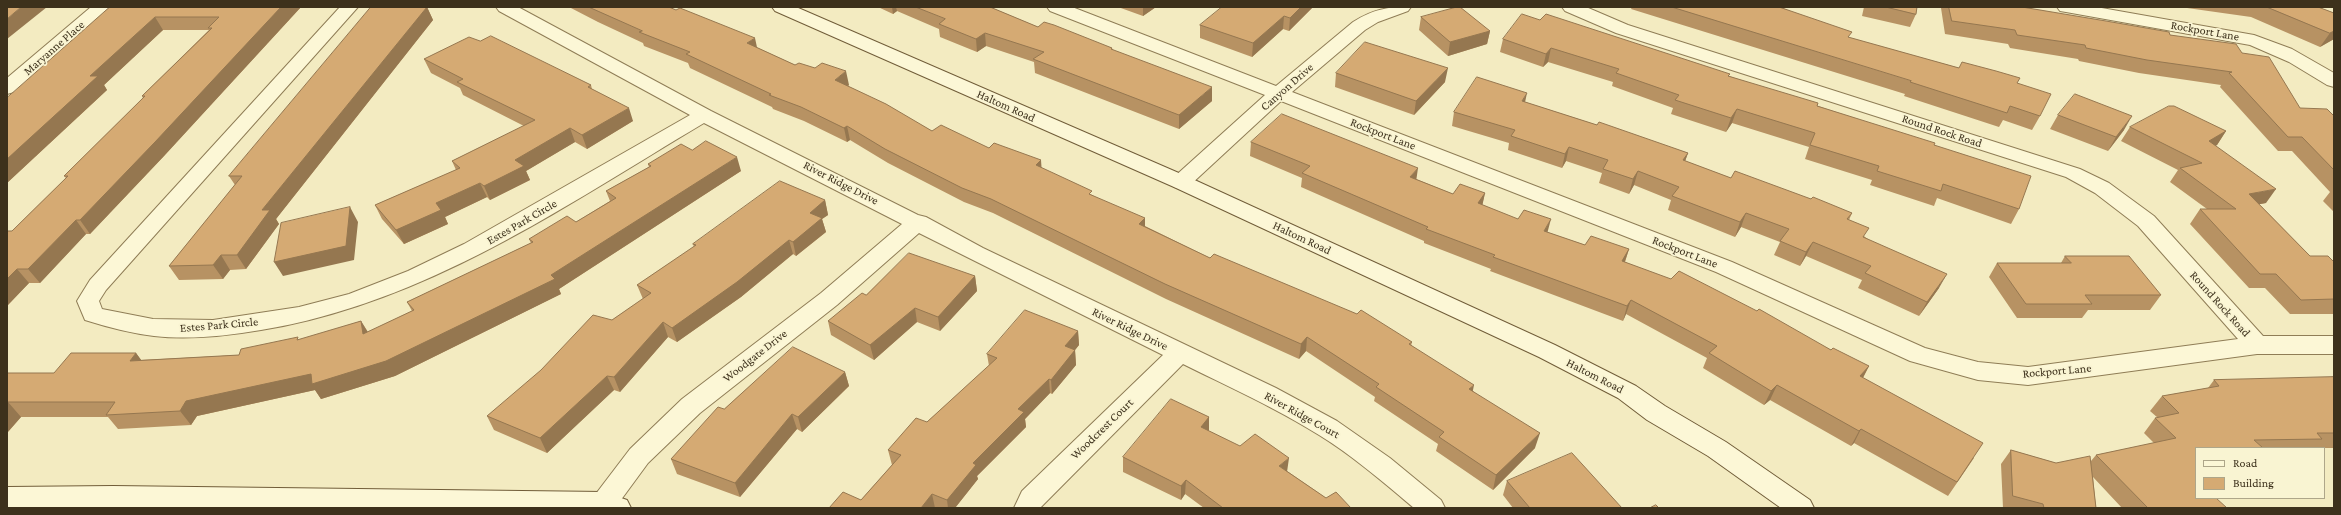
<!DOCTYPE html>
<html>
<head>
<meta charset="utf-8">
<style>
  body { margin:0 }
  #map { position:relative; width:2341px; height:515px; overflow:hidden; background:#f3ebc1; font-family:"Crimson Pro",serif }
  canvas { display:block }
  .frame { position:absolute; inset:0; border:8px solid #3d311c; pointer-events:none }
  .legend { position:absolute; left:2195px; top:447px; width:130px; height:52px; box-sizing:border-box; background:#f9f4d2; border:1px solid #aea689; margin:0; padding:5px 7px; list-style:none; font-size:12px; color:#3d311c }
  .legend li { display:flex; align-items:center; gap:8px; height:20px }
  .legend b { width:20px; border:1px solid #aea689 }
</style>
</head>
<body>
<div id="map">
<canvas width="2341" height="515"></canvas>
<div class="frame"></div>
<ul class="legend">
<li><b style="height:5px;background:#fcf7d6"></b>Road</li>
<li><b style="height:11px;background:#d5aa73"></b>Building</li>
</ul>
</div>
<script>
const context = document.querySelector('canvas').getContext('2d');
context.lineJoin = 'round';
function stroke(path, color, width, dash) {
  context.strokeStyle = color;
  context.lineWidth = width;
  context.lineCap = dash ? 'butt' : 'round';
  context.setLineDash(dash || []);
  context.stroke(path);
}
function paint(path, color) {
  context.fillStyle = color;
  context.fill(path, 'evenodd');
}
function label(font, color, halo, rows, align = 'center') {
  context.font = font + ' "Crimson Pro",serif';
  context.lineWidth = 3.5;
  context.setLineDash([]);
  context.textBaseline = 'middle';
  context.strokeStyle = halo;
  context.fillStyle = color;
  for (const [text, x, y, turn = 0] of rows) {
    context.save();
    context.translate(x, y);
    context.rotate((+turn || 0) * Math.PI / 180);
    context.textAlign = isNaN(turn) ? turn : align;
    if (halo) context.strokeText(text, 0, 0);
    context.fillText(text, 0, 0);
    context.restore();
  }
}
const street = new Path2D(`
  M91,7h19l-96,85 -7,2v-16z
  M340,7h18l-252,283 -7,11 3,8 51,10 60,1 86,-13 50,-13 59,-23 56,-27 226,-129 -191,-104 -3,-4h22l193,104 207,104 8,2 57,31 293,140 61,33 53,37 51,42 4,8h-31c-31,-26 -61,-52 -95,-73 -43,-27 -90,-48 -136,-71l-143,144h-26l8,-17 141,-136 -244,-122 -82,72 -137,108 -52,50 -33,45h-22l-2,-5 4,-8 35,-46 52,-50 139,-106 81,-69 -198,-101c-141,84 -278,180 -443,207 -35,6 -71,10 -107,6 -24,-3 -47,-9 -69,-16l-8,-19 13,-21z
  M1047,7h25l204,79 77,-64c21,-13 33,-15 58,-15l-3,4 -30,11 -13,8 -73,62 440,170 193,86 53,14 50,5 210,-28 -100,-113 -43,-33 -29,-16 -450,-144 -51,-22 -3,-4h24l42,18 452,144 29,14 45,33 109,120h71v18h-77l-229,31 -50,-5 -68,-19 -194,-89 -435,-171 -93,86 -7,1 -7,-1 -3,-5 3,-5 91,-82 -215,-84z
  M2057,7h39l158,28 38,14 42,24v14l-7,-2 -38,-23 -39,-17 -184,-33 -6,-1z`);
const secondary = new Path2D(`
  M772,7h24l392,170 367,168 81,41 29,20 61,36 84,58 4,8h-33l-73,-52 -61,-36 -29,-22 -79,-41 -365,-170 -399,-176z
  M113,486l491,6 23,8 4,8h-624v-21z`);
const wall = new Path2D(`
  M110,7h191l-137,149 -74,78h-4l-46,49h-11l-22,23v-75h5l54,-53 -2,-2 79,-78 -1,-2 67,-66h-46l-59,55 3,5 -100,93z
  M371,7h56l6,13 -157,199 3,5 -33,45 -16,1 -7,9 -44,1 -10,-14 66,-81 -6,-9z
  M569,7h100l126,58 54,20 -1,1 84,45 57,17 53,20 50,27 53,31 65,32 202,84 -1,4 62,45 62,57 -42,42 -57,-39 2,-7 -64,-43 1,-4 -69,-46 -7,8 -133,-60 -173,-86 -29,-11 -76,-39 -38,-23 -3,2 -43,-21 -31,-12 -1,-2 -82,-39 -2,-5 -44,-17 -1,-3 -45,-21z
  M878,7h112l48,20 74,21 1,2 99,51 -33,28 -144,-56 -1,-11 -48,-16 -9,6 -37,-15 -1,-8 -42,-18 -4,3z
  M1118,7h38l-13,9z
  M1313,7l-24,24 -6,-2 -31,28 -52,-19v-13z
  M1632,7h149l69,31 109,30 58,15 23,33 -8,14 -29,-10 -4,7 -95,-31 1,-2 -274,-85z
  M1864,7h53l-1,7 -6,13 -48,-11z
  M1941,7h81l148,28 72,18 58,55 34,8v96l-11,-11 7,-9 -38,-41h-14l-58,-64 1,-2 -82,-12 -60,-12 -1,-2 -68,-11 -2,-4 -63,-10 -4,-26z
  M2180,7h138l16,6v26l-14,8 -69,-30z
  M1421,17l69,14 -3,13 -39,12 -29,-26z
  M1540,20l189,56 205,69 85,64 -8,15 -74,-26 -3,8 -64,-21 2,-5 -67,-21 4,-12 -77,-24 -6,9 -55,-18 2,-6 -61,-22 1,-4 -65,-20 -5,5 -43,-15 3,-13z
  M480,41l111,44 1,4 41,32 -46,28 -12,-7 -49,29 4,9 -40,20 -3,-3 -42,20 3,7 -44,20 -22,-25 -7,-14 81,-35 -4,-9 72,-35 -61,-31 -3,-7 -29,-15 -7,-14z
  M1336,73l109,9 -31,33 -79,-28z
  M1525,102l72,23 91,28 -3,8 46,17 80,21 41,14 -3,7 16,17 74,51 -20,28 -61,-28 4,-8 -56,-24 -6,10 -26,-11 6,-13 -39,-15 -6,10 -67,-27 3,-10 -37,-15 -5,9 -30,-11 3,-10 -36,-12 -4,7 -54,-18 1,-7 -57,-17 2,-14z
  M2058,115l66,15 -16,21 -58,-22z
  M2130,127l96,4 -9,14 -2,1 51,57 -7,1 51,52 24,6v52h-44l-25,-26h-16l-59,-64 10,-15h7l-37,-27 8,-12 -57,-29z
  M1251,142l165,37 37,15 32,-1 -3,12 65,27 38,13 44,4 -4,13 244,104 -6,12 111,80 -26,38 -94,-53 -3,3 -81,-46 -6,5 -61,-37 4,-10 -81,-44 -3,7 -133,-50 1,-2 -67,-26v-2l-123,-54 1,-9 -52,-22z
  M692,150l49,21 -182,118 2,5 -166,82 -74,23 -6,-9 -118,26 -6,9 -73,4 -10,-12h-87l-14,16v-60h47l82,-20 5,7 98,-5 61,-15 61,-19 7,11 44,-21 -5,-9 124,-59 -2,-4 47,-17 34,-21 -4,-10 43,-24 -1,-3z
  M825,200l3,15 -6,4 4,13 -30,24 -3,-2 -52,43 -64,45 -9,-5 -48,55 -6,-2 -67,63 -53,-23 -7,-14 125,-96 31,-21 -6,-14 57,-38 -1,-3z
  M2065,256l96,39 -11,15h-62l-6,8h-65l-28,-41 8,-14h64z
  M975,276l2,15 -37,40 -23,-9 -43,38 -43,-25 -3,-14 38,-26z
  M1078,331l1,14 -4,5 1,15 -24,29 -2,-1 -25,26 1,8 -49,49 1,3 -23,29h-126l32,-8 31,-35 -4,-15 39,-28 62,-56 -2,-12z
  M845,372l4,14 -47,46 -5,-3 -57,68 -63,-23 -6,-15 53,-50z
  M2334,377v71h-138v50l31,10h-105l-29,-31 3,31h-93l-2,-44 10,-14 45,13 35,-2 5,-6 58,-12 -10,-10 11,-15h3l-8,-7 12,-15 46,-8 6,-8z
  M1209,417v14l78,40 39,27 25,10h-147l-19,-14 -4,6 -58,-28v-15z
  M1507,481l115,27h-109l-10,-13z`);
const shadedWall = new Path2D(`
  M21,7h26l-40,32v-20z
  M281,7h20l-137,149 -74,78 -10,-14z
  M427,7l6,13 -157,199 3,5 -33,45 -9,-14 25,-45z
  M892,7h4l1,4 -4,3z
  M1143,7h13l-13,9z
  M1301,7h12l-24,24 1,-13z
  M1284,16l-1,13 -31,28 1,-14z
  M155,17l8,13 -59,55 3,5 -100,93v-24l83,-83z
  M1490,31l-3,13 -39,12 2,-14z
  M2334,31v8l-14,8 10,-14z
  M985,33l1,13 -9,6 -1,-13z
  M755,38l3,14 -11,-9z
  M1551,48l-3,14 -5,5 3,-13z
  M1448,68l-3,14 -31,33 2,-14z
  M846,71l3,14 -11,9 -3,-14z
  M1212,87v14l-33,28v-14z
  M1527,93l-3,14 -2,-6z
  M629,108l4,13 -46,28 -5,-14z
  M1737,109l-5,14 -6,9 5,-14z
  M2132,116l-8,14 -16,21 8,-14z
  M847,126l3,14 -3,2 -3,-14z
  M570,128l5,14 -49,29 4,9 -40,20 -6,-14 31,-26z
  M2226,131l-9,14 -18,10 10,-14z
  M1569,147l-3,14 -4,7 3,-14z
  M1688,153l-5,14v-7z
  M737,157l4,14 -182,118 2,5 -166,82 -74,23 -6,-9 -118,26 -6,9 -11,-14 6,-10 365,-126z
  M1041,160l1,14 -6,-9z
  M1418,168l-2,14 -6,-5z
  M1638,171l-4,14 -5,9 4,-15z
  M480,183l7,14 -42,20 3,7 -44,20 -8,-14 40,-27z
  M2276,189l-10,14 -27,5 10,-14z
  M1485,193l-3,14 -4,-4z
  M825,200l3,15 -6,4 4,13 -30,24 -3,-14 17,-29z
  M350,207l8,15 -4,38 -71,16 -9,-14z
  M1746,213l-5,14 -6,10 5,-15z
  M1145,218v15l-6,-9z
  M1551,219l-4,15 -3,-3z
  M76,220l10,14 -46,49 -12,-14z
  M789,240l4,14 -52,43 -64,45 -5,-14z
  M1813,242l-7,14 -6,10 6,-14z
  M1629,249l-5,15 -2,-3z
  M221,255l9,15 -7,9 -10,-14z
  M17,269l12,14 -22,23v-27z
  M1947,274l-8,14 -20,28 8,-14z
  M975,276l2,15 -37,40 -2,-14z
  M1631,300l-5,14 -3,7 4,-15z
  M915,308l2,14 -43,38 -4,-15z
  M361,321l9,15 -7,-2z
  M663,322l5,15 -48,55 -6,-15z
  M1078,331l1,14 -4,5 1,15 -24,29 -1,-14 14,-34z
  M1307,337l-1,14 -7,8 2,-15z
  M136,353l11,15 -17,-7z
  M1869,366l-8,15 -1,-5z
  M845,372l4,14 -47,46 -4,-15z
  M607,376l7,14 -67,63 -7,-15z
  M1049,379l1,14 -25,26 1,8 -49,49 1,3 -23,29h-7l-1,-8 26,-37 45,-54z
  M1474,385l-3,15 -2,-11z
  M1777,385l-7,15 -6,5 7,-14z
  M8,402l13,15 -14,16v-30z
  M792,414l5,15 -57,68 -5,-14z
  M1209,417v15l-8,-5z
  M1861,429l-7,14 -3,3 8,-15z
  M1540,433l-5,15 -42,42 3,-15z
  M1289,458l-2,14 -8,-6z
  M1186,480l-1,14 -4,6v-14z
  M932,494l3,14h-14z`);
const building = new Path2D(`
  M7,7h14l-14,12z
  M110,7h171l-126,135 -75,78h-4l-48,49h-11l-10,10v-48h5l56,-55h-4l81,-80h-3l70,-68h-4l11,-11h-64l-65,59h8l-91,83v-61z
  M371,7h56l-165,203h8l-33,45h-16l-8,10 -44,1 73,-90h-13z
  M589,7h80l7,3 4,-2 75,30 -8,5 48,22 4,-2 16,5 7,-5 24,8 -11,9 51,24 46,27 9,-6 48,23 5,-5 47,17 -5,5 56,26 -3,3 56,24 -6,6 71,34 4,-4 143,60 4,-4 51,32 -3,2 65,41 -5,4 71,44 -44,42 -57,-38 5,-5 -68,-45 3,-3 -72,-47 -6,7 -136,-60 -174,-85 -29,-11 -77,-39 -38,-23 -3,2 -43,-21 -32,-12 2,-1 -85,-40 4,-2 -51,-20 3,-1z
  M916,7h74l48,20 6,-5 10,3 58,23 -1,1 101,38 -33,28 -146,-56 11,-7 -59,-19 -9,6 -37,-15 6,-5z
  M1222,7h79l-11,11 -6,-2 -31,27 -53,-18z
  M1457,7h3l30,24 -40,11 -29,-25z
  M1672,7h107l73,25 -4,5 111,31 3,-6 34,9 24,7 -3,5 34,11 -11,22 -30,-10 -3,7 -97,-31 1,-1z
  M1886,7h31l-1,7z
  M1949,7h73l84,14 63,11 1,3 66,9 6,9 27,4 31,51 27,1 7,7v54l-32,-33h-14l-59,-64 3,-1 -85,-12 -61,-12 -1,-3 -68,-10 -2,-5 -63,-9z
  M2267,7h51l16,6v18l-4,2z
  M1522,14l18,6 6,-6 184,60 -2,2 90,27 -1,3 118,37 -1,2 97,31 -12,33 -76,-25 -2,7 -64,-20 2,-5 -69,-21 5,-12 -78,-24 -6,9 -56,-18 4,-5 -63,-22 3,-4 -68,-21 -5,6 -43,-15z
  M491,36l100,49 -3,2 41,21 -47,27 -12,-7 -55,32 9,6 -40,20 -4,-3 -44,20 5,7 -45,20 -21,-25 85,-37 -8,-7 83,-41 -78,-38 6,-3 -39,-20 45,-22 11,4z
  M1365,42l83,26 -32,33 -80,-28z
  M1477,77l50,16 -5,8 75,24 2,-3 89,31 -5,7 48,18 4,-7 76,28 2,-2 39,16 -5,6 22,9 -6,9 84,37 -20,28 -62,-29 6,-7 -58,-24 -7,10 -26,-11 9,-12 -43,-16 -6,9 -68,-26 7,-9 -41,-16 -5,8 -30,-10 5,-9 -39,-13 -4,7 -54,-18 4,-6 -61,-18z
  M2075,94l57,22 -16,21 -58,-22z
  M2169,106h5l52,25 -17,10 67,48 -27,5 61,62h18l6,6v37l-33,1 -25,-26h-16l-60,-65h36l-56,-41 22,-5 -72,-36z
  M1282,114l136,54 -8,9 43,17 7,-10 25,9 -7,10 40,16 6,-9 27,9 -7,12 41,14 6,-9 38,13 -7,12 49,18 8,-8 78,40 2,-2 72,41 2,-2 36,18 -9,10 123,67 -26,39 -96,-53 -2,2 -82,-46 -6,6 -62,-38 8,-7 -86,-46 -4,6 -134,-49 2,-2 -69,-26 2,-2 -126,-54 8,-7 -59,-24z
  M706,141l31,16 -186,118 4,4 -169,82 -74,23 -1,-10 -125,27 -6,10 -74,4 9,-13h-107l-1,1v-30h47l17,-20h65l-6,8 109,-6 2,-6 57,-12 -1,3 64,-19 2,13 51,-24 -7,-8 126,-60 -4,-3 38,-23 9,6 40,-24 -10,-7 45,-25 -3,-2 33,-20 11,6z
  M780,181l45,19 -15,13 12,5 -29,24 -4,-2 -52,42 -65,46 -9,-6 -49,55 -7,-1 -67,62 -53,-22 54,-46 52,-55 19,5 39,-27 -14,-8 59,-40 -3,-1z
  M350,207l-4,39 -72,16 7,-39z
  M909,253l66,23 -37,41 -23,-9 -45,37 -42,-24 34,-28 4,2z
  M2065,256h64l32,39h-76l7,9h-66l-29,-41h74z
  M1025,310l53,21 -13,15 10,4 -24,30 -2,-1 -31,30 6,3 -51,51 3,2 -29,35 -15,-6 -11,14h-92l14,-16 18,8 40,-45 -13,-5 28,-32 11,4 70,-64 -10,-4z
  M793,347l52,25 -47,45 -6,-3 -57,69 -64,-24 47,-52 6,2z
  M2334,377v56h-17l5,6 -68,1 9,8h-67v50h20l11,10h-79l-52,-53 80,-17 -21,-20 24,-5 -17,-17 57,-10 -5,-6z
  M1171,399l38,18 -8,10 39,19 15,-12 34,24 -10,8 47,32 10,-6 15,16h-128l-37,-28 -5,6 -58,-29z
  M2011,450l45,13 34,-7 6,52h-52l-1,-4 -30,-8z
  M1572,453l50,55h-92l-23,-27z
  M1656,505l3,3h-9z`);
const streetNames = [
  ["Rockport Lane",2205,31,10],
  ["Maryanne Place",54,48,-41],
  ["Canyon Drive",1287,87,-41],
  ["Haltom Road",1006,106,24],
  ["Round Rock Road",1942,131,18],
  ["Rockport Lane",1383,134,21],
  ["River Ridge Drive",841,183,27],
  ["Estes Park Circle",522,222,-30],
  ["Haltom Road",1302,238,25],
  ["Rockport Lane",1685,252,21],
  ["Round Rock Road",2220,304,48],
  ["Estes Park Circle",219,325,-5],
  ["River Ridge Drive",1130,329,26],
  ["Woodgate Drive",755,356,-38],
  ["Rockport Lane",2057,371,-5],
  ["Haltom Road",1595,376,27],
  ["River Ridge Court",1302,415,29],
  ["Woodcrest Court",1102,429,-44]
];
stroke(street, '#8f7d56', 2);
stroke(secondary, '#715d39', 2);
paint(street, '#fcf7d6');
paint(secondary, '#fcf7d6');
paint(wall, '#b79263');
paint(shadedWall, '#957750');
paint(building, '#d5aa73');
stroke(building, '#957750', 1);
label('12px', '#3d311c', '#f9f4d2', streetNames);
</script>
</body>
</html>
